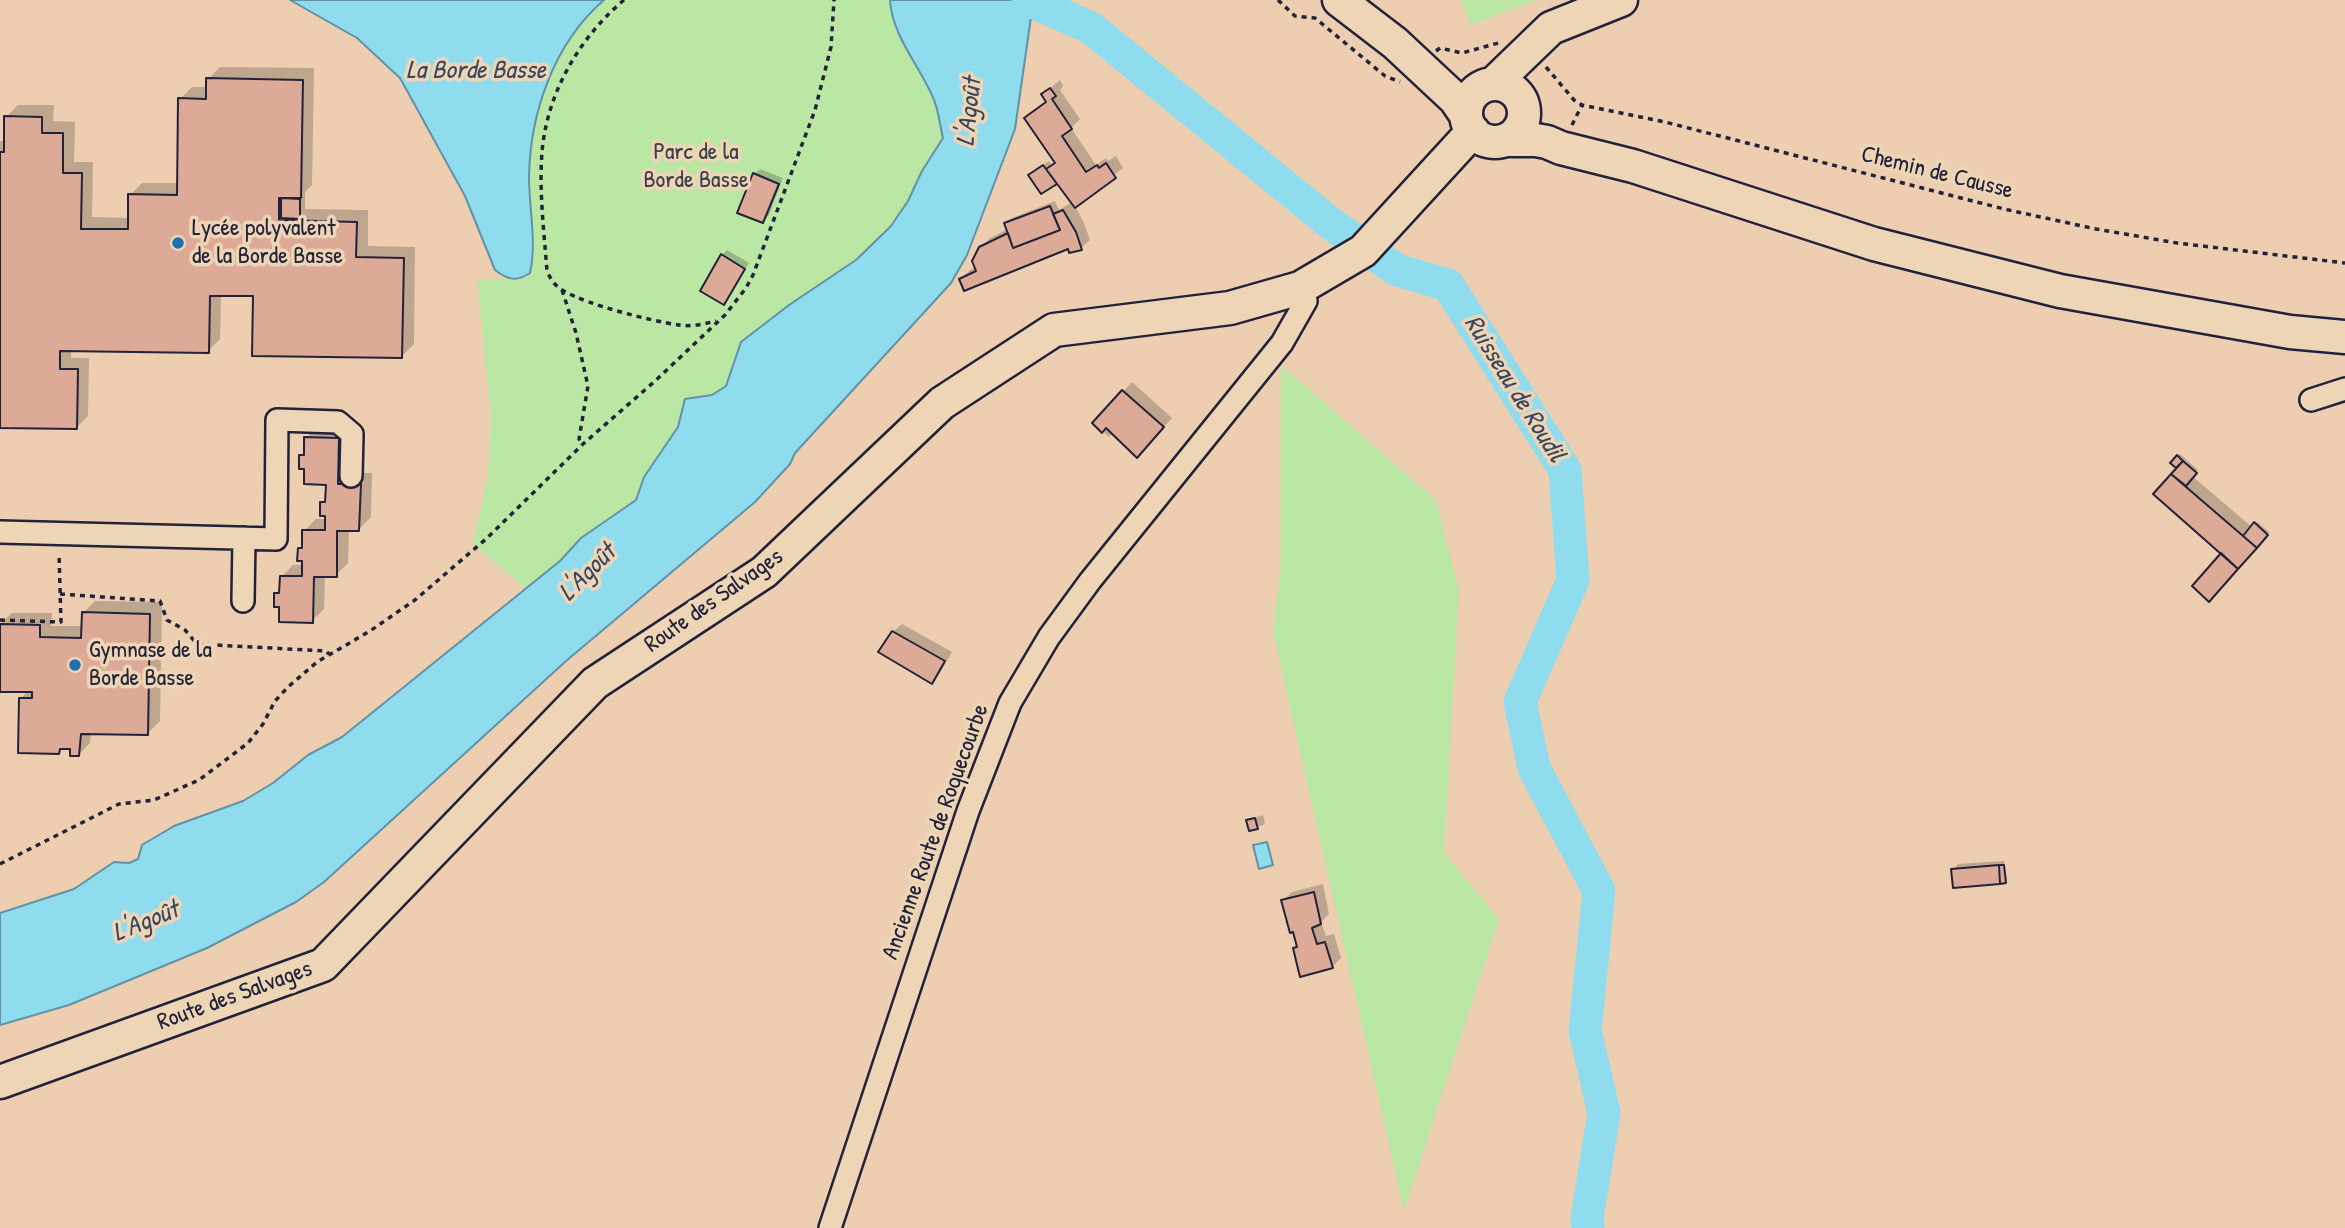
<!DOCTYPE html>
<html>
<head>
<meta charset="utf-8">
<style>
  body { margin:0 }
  canvas { display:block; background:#edceb0 }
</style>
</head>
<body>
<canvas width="2345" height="1228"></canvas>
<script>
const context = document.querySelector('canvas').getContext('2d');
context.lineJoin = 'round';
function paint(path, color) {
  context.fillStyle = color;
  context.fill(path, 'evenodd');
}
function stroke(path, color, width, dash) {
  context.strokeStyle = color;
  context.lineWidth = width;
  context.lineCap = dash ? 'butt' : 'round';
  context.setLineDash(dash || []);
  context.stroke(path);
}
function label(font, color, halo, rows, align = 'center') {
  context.font = font + ' "Patrick Hand",sans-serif';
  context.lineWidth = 7;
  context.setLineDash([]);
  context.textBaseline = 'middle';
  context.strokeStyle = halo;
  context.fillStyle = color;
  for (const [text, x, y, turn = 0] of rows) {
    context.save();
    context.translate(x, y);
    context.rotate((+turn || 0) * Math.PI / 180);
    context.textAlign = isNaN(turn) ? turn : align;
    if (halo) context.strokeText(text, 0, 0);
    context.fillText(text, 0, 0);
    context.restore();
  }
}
const green = new Path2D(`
  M604,0h286c2,37 31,67 44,100 5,12 6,26 9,38l-21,33 -14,30 -17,25 -35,34 -115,82 -15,44 -14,9 -27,4 -7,28 -34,50 -8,23 -55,38 -21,23 -35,27 -52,-44 15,-69 3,-58 -14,-137 28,-2 14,2c5,-7 13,-16 15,-23 1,-6 -1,-15 -2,-21 -1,-20 -3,-40 -3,-59 1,-65 25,-134 75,-177z
  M1461,0h75l-65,25z
  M1281,365l155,135 23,90 -15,263 55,66 -95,292 -131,-579 8,-66z`);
const water = new Path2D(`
  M290,0h314c-50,43 -74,113 -75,177 0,32 8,65 1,96 -14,9 -22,7 -35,-3l-30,-74 -65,-118 -43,-40z
  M890,0h168l36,19 13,20 -62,-26 -13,-3 -17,119 -48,126 -16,28 -156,170 -5,11 -35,38 -189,159 -242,221 -28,20 -89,46 -138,57 -69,20v-112l74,-24 40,-27 15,1 9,-4 4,-14 32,-19 69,-25 30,-18 35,-28 34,-18 218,-176 21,-23 55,-38 8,-23 34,-50 7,-28 27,-4 14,-9 15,-44 48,-37 67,-45 35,-34 17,-25 14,-30 21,-33c-3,-12 -4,-26 -9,-38 -13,-33 -42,-63 -44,-100z
  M1267,842l6,23 -14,4 -6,-24z`);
const shadow = new Path2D(`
  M220,67l94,1 -2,117 -7,7v17l63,1v36l47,1 -1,97 -12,12 -147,-61 -34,-1 -1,45 -12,12 -137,-2v9h18l-1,58 -12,12 -76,-2v-285h5l1,-24 12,-12h36l-1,16 22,1 -1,40h19l-1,55 38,1v-23l12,-12h37l1,-84 12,-12h16v-8z
  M1060,80l3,6 -3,4 20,29 -9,9 25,37 10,-7 2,3 8,-5 7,12 -48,38 9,17 6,17 -9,8 -12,-2 -108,33 9,-9 6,-3 5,-19 9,-10 18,-9 -2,-6 6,-5 43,-17 4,9 13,-8 -15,-21 -15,11 -6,-22 13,-9 3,4 4,-4 -29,-43 20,-17 -4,-7z
  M760,169l23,9 -14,37 -6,6 -9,-47z
  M727,250l22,13 -25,40 -2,-48z
  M1132,382l40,36 -26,28 -33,-13 -4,4 -14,-14z
  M318,426h32l-1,47h23l-1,44 -12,12h-10l-1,34 -12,12h-11l-1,34 -12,12 -31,-15 -5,-12 5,-6v-11l12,-12h11l-5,-16 5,-5v-13l12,-12h11l-5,-16 5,-5v-15l-21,-16 -5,-11 5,-5v-13z
  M2180,454l18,16 -6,6 60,51 5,-5 12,10 -5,6 -41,15 -67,-59 23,-26 -7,-6z
  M95,601l67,1 -2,119 -12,12 -57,-1 -1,11 -12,12 -6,-8h-9l-4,5 -38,-54 8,-8h-29v-66l12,-11h40l-1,13h32v-13z
  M902,624l50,28 -12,21 -8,8 -39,-49z
  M1263,815l2,8 -2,2 -13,4 -2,-8 2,-2z
  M2004,861l3,18 -2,3 -52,-12 5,-6z
  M1323,884l6,30 -8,8 5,14 8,-2 7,24 -9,9 -37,-19 3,-2 -15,-46 9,-8z`);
const river = new Path2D(`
  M1028,0l63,28 239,195 67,47 51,15 117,185 8,110 -53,122 14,66 65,123 -14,140 19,82 -17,105 1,10`);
const building = new Path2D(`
  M206,78l97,2 -2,118h-22v22l78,2 -1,35 48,1 -2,100 -150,-2 1,-60h-43l-1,57 -149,-2v18h18l-1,60 -77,-1v-276h4v-36l38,1v16h21v40h19l-1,56h47v-35l49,1 1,-97 28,1z
  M1050,88l6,8 -4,3 20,30 -10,7 24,36 11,-7 2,3 7,-5 10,15 -41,30 -29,-39 9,-6 -31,-45 22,-16 -5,-8z
  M1043,165l14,19 -16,10 -13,-19z
  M753,173l26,11 -16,39 -26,-10z
  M281,198l19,1v20l-19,-1z
  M1050,206l10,24 -47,18 -9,-25z
  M1063,210l13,22 6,18 -13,3 -1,-4 -104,42 -5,-12 17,-8 -4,-10 7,-14 29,-14 5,15 47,-18 -7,-16z
  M721,254l24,15 -21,36 -24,-14z
  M1122,390l42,37 -27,31 -31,-30 -4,5 -10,-10z
  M304,437l35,1 -1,46h23l-2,47h-22v46h-23l-1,46 -34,-1v-15h-5v-14h5l1,-17h22v-15h-5l1,-13h4v-18h23v-14h-5v-14h5l1,-17 -22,-1v-15h-5v-14h5z
  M2177,455l6,6 -7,7 -6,-5z
  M2183,461l14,12 -11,13 -15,-12z
  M2171,474l86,74 -19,21 -85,-75z
  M2254,522l14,13 -11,13 -14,-12z
  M2221,553l17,16 -29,33 -17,-16z
  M82,612l68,2 -2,121 -67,-1 -2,22h-9v-7h-10l-1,5 -41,-1 1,-55h13v-6h-32v-68l40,1v12l41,1z
  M892,631l53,30 -13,23 -54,-32z
  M1255,818l3,11 -9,2 -3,-11z
  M1999,865h5l2,18 -6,1z
  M1999,865l1,19 -47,4 -2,-19z
  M1314,892l7,32 -9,4 5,16 8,-2 8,26 -33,9 -7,-29 4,-1 -4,-15 -3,1 -9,-33z`);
const path = new Path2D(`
  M624,0c-45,38 -77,93 -82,152 -3,39 2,80 5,119 4,9 8,15 17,20 24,14 87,30 115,34 12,2 25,-1 37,-4
  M1278,0l17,16 20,2 70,58 15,6
  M1436,51l4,-3 22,5 40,-11
  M1546,67l28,33 8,5 83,17 339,87 92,20 81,14 168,20
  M1572,125l10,-20
  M562,290l14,43 12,53 -9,53 4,5
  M60,594l100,7 7,19 18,10 12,14 129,7 3,3
  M0,620l61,2 -2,-69
  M0,864l119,-60 35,-4 45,-20 49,-37 15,-19 12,-23 13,-14 29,-25 53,-31 45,-31 71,-61 97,-95 71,-62 71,-67 21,-27 7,-13 62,-165 16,-63 3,-47`);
const street = new Path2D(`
  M2311,400l34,-11
  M0,532l276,7 1,-119 61,2 14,12 -1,42
  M243,601l1,-63
  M830,1228l138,-417 42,-108 39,-66 41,-56 192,-238 24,-42 -6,-13`);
const secondary = new Path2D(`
  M1339,0l56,43 60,56 11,16
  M1466 113a29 29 0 1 1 58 0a29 29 0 1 1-58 0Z
  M1493,84l58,-56 70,-28
  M1507,140h29l11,2 14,6 72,18 241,78 186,47 230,41 55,5
  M0,1082l323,-117 272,-282 169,-111 178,-169 112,-73 176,-22 70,-20 63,-37 110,-120`);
const markers = [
  [178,243,7,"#1f6fb2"],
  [75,665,7,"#1f6fb2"]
];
const parkNames = [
  ["Parc de la",696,153],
  ["Borde Basse",696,181]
];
const streetNames = [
  ["Chemin de Causse",1937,173,14],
  ["Route des Salvages",714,601,-35],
  ["Ancienne Route de Roquecourbe",936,832,-70],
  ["Route des Salvages",235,996,-20]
];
const poiNames = [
  ["Lycée polyvalent",192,229],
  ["de la Borde Basse",192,257],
  ["Gymnase de la",89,651],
  ["Borde Basse",89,679]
];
const waterNames = [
  ["La Borde Basse",476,71],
  ["L'Agoût",970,112,-84],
  ["Ruisseau de Roudil",1514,389,58],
  ["L'Agoût",588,573,-45],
  ["L'Agoût",146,922,-22]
];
paint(green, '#bbe7a4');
paint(water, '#8fdcef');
stroke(water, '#6392a7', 2);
paint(shadow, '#0003');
stroke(river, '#8fdcef', 33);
paint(building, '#dcaa96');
stroke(building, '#22223b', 2);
stroke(street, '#22223b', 26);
stroke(secondary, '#22223b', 37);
stroke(path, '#22223b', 3.5, [5, 5]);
stroke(street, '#eed5b5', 21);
stroke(secondary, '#eed5b5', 32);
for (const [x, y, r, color] of markers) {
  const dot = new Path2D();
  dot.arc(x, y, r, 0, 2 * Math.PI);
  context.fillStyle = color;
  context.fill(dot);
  stroke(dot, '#eed5b5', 2.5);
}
label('24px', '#39404b', '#eed5b5', parkNames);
label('24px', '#22223b', '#eed5b5', streetNames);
label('24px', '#22223b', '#eed5b5', poiNames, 'left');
label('italic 26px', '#38475f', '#eed5b5', waterNames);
</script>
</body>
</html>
